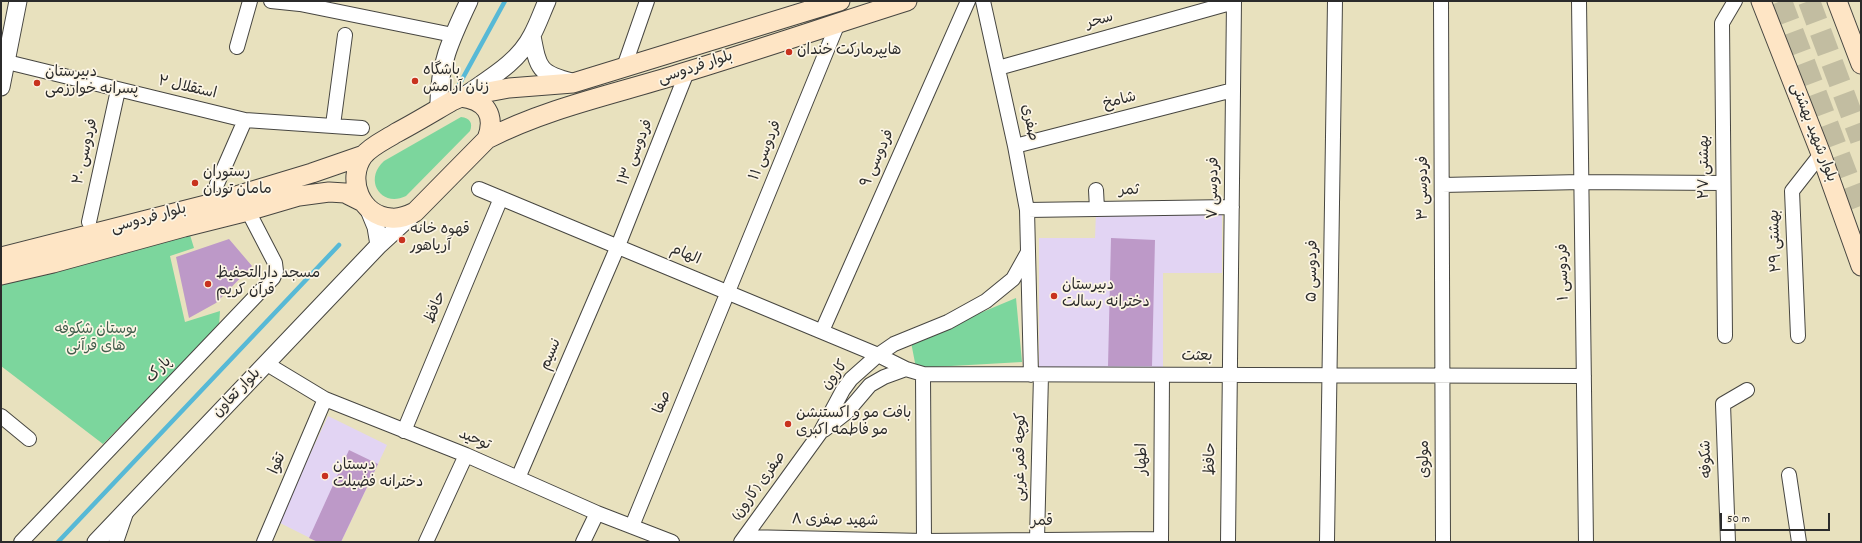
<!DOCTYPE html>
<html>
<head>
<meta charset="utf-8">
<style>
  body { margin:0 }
  #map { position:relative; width:1862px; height:543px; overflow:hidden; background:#e8e1be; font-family:Dekko,sans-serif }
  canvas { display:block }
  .frame { position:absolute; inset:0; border:2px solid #2b2b2b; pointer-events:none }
  .scale { position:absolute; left:1720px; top:513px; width:110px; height:18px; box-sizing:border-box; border:2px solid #2b2b2b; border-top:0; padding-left:5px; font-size:12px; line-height:14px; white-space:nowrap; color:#2b2b2b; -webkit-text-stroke:3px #fcf5e5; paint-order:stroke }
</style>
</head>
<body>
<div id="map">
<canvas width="1862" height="543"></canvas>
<div class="frame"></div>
<div class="scale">50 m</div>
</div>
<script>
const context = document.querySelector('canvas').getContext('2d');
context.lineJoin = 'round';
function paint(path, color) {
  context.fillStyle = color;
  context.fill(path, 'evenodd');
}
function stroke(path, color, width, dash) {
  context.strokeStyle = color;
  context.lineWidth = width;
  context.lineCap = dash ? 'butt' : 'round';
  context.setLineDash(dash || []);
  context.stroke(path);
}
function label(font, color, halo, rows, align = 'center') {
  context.font = font + ' Dekko,"Playpen Sans Arabic",sans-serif';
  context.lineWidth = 3.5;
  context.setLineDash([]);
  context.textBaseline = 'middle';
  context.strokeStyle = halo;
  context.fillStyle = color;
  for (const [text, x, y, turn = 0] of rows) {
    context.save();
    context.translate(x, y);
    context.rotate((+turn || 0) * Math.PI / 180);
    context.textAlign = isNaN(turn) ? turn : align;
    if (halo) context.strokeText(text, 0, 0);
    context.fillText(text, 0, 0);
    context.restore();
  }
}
const built = new Path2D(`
  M1096,212h126v61h-59v98h-124v-133h56z
  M328,416l59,29 -46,97h-23l-40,-20z`);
const green = new Path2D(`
  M461,117c9,1 12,6 9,14l-64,65c-25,12 -43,-16 -22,-35z
  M190,235l4,13 -24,8 15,66 35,-11 -1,15 -116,118 -102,-78v-83z
  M1016,298l6,64 -106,6 -5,-26z`);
const stream = new Path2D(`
  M459,85l46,-84
  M58,542l281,-297`);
const building = new Path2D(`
  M1111,238l44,2 -3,126h-44z
  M229,239l23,27 -36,37 -27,15 -13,-61z
  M349,450l29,14 -37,78h-23l-9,-4z`);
const primaryTunnel = new Path2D(`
  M1781,1l80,212
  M1809,1l52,139`);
const minor = new Path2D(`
  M271,1l29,3 153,31
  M983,1l32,145 12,64 4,165
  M1441,1l2,541
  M1579,1l7,541
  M237,47l13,-46
  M7,62l238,58 117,8
  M624,67l23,-66
  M998,68l236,-66
  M333,125l12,-90
  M1015,146l218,-56
  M217,184l28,-64
  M1442,185l139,-3 142,1
  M479,189l399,166 28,14 17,5 661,2
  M1096,190l1,19
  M1027,210l205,-3
  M89,222l29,-132
  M822,331l146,-330
  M1725,336l-3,-313 13,-22
  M1798,336l-6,-145 29,-37
  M267,364l58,35 141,56 131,58 75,29
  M923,374l1,168
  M1,416l28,23
  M824,430l23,-18 23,-27 14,-8 22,-8
  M404,431l97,-233
  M1789,475l10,67
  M518,478l100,-232 69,-174
  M632,526l206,-503
  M745,537l179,4 237,-2
  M1037,540l4,-165
  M21,542l252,-264 3,-7 -1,-8 -27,-52
  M116,542l11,-32
  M264,542l61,-143
  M426,542l40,-87
  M583,542l14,-29
  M741,542l79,-109 23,-43 8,-11 27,-24 16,-11 54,-22 38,-21 27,-22 14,-25
  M1161,542l1,-167
  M1228,542l6,-541
  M1327,542l8,-541
  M1728,542l-5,-138 24,-14`);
const tertiary = new Path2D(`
  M532,36c6,32 7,38 40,46
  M1,87l17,-86
  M464,96c24,-17 54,-33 68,-61 6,-11 10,-23 15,-34
  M439,108c-1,-42 12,-69 30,-107
  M369,210l7,17 3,18
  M96,542l283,-297 36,-33`);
const secondary = new Path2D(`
  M1761,1l60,153 40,112
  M1837,1l24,63
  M461,97l48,-9 64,-5 267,-82
  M461,97c25,3 35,18 26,42l-72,73c-8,4 -15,7 -24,6 -30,-2 -45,-38 -28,-62 8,-10 22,-16 33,-23 19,-10 37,-21 56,-32z
  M487,139c60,-31 128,-45 192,-65 76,-23 152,-49 228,-73
  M1,257l205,-52 106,-32 52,-18
  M1,275l52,-12 131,-36 64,-16 51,-15 30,-4 16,1 16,8`);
const markers = [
  [789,52,4,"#c8321e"],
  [415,81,4,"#c8321e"],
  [37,83,4,"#c8321e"],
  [195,183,4,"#c8321e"],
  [402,240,4,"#c8321e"],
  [208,284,4,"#c8321e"],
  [1054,296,4,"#c8321e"],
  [788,424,4,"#c8321e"],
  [325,476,4,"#c8321e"]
];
const streetNames = [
  ["سحر",1100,22,-16],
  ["بلوار فردوسی",696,69,-18],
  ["استقلال ۲",187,89,13],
  ["شامخ",1120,102,-14],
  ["صفری",1028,123,78],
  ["بلوار شهید بهشتی",1812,133,69],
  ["فردوسی ۱۱",767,151,-68],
  ["فردوسی ۲۰",87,152,-77],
  ["فردوسی ۱۳",637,153,-68],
  ["فردوسی ۹",879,159,-66],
  ["بهشتی ۲۷",1706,167,-90],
  ["فردوسی ۷",1215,188,-89],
  ["فردوسی ۳",1425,188,-90],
  ["ثمر",1129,192,-1],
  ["بلوار فردوسی",149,220,-15],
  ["بهشتی ۲۹",1777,241,-92],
  ["الهام",685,256,23],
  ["فردوسی ۵",1314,271,-89],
  ["فردوسی ۱",1565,272,-91],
  ["حافظ",437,308,-67],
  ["نسیم",552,355,-67],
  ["بعثت",1197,358],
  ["پارک",160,371,-46],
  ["کارون",836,376,-52],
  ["بلوار تعاون",238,394,-46],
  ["صفا",664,403,-68],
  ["توحید",474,441,23],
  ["کوچه قمر غربی",1022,457,-89],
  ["اطهار",1144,459,-90],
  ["حافظ",1212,459,-89],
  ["مولوی",1426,459,-90],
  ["شکوفه",1708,459,-92],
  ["تقوا",279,464,-67],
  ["صفری (کارون)",760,487,-54],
  ["شهید صفری ۸",835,522,1],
  ["قمر",1042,523]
];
const poiNames = [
  ["هایپرمارکت خندان",797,52],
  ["باشگاه",423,72],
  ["زنان آرامش",423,89],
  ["دبیرستان",45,74],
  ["پسرانه خوارزمی",45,91],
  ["رستوران",203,174],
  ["مامان توران",203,191],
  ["قهوه خانه",410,231],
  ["آریاهور",410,248],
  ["مسجد دارالتحفیظ",216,275],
  ["قرآن کریم",216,292],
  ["دبیرستان",1062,287],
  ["دخترانه رسالت",1062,304],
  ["بافت مو و اکستنشن",796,415],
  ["مو فاطمه اکبری",796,432],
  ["دبستان",333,467],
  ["دخترانه فضیلت",333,484]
];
const parkNames = [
  ["بوستان شکوفه",96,331],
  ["های قرآنی",96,348]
];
paint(built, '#e2d4f3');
paint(green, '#7cd69d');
stroke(stream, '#57b9d6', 4.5);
paint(building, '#bd99c8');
stroke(primaryTunnel, '#c2bda1', 22, [22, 11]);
stroke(minor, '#474641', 16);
stroke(tertiary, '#474641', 19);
stroke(secondary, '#474641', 21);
stroke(minor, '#fff', 14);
stroke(tertiary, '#fff', 17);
stroke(secondary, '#fee5c5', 19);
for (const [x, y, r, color] of markers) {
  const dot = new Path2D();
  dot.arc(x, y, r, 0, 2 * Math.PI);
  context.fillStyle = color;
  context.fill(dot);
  stroke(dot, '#fcf5e5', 1.5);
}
label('15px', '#2b2b2b', '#fcf5e5', streetNames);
label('15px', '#2b2b2b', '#fcf5e5', poiNames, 'left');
label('15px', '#435e4d', '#fcf5e5', parkNames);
</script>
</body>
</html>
